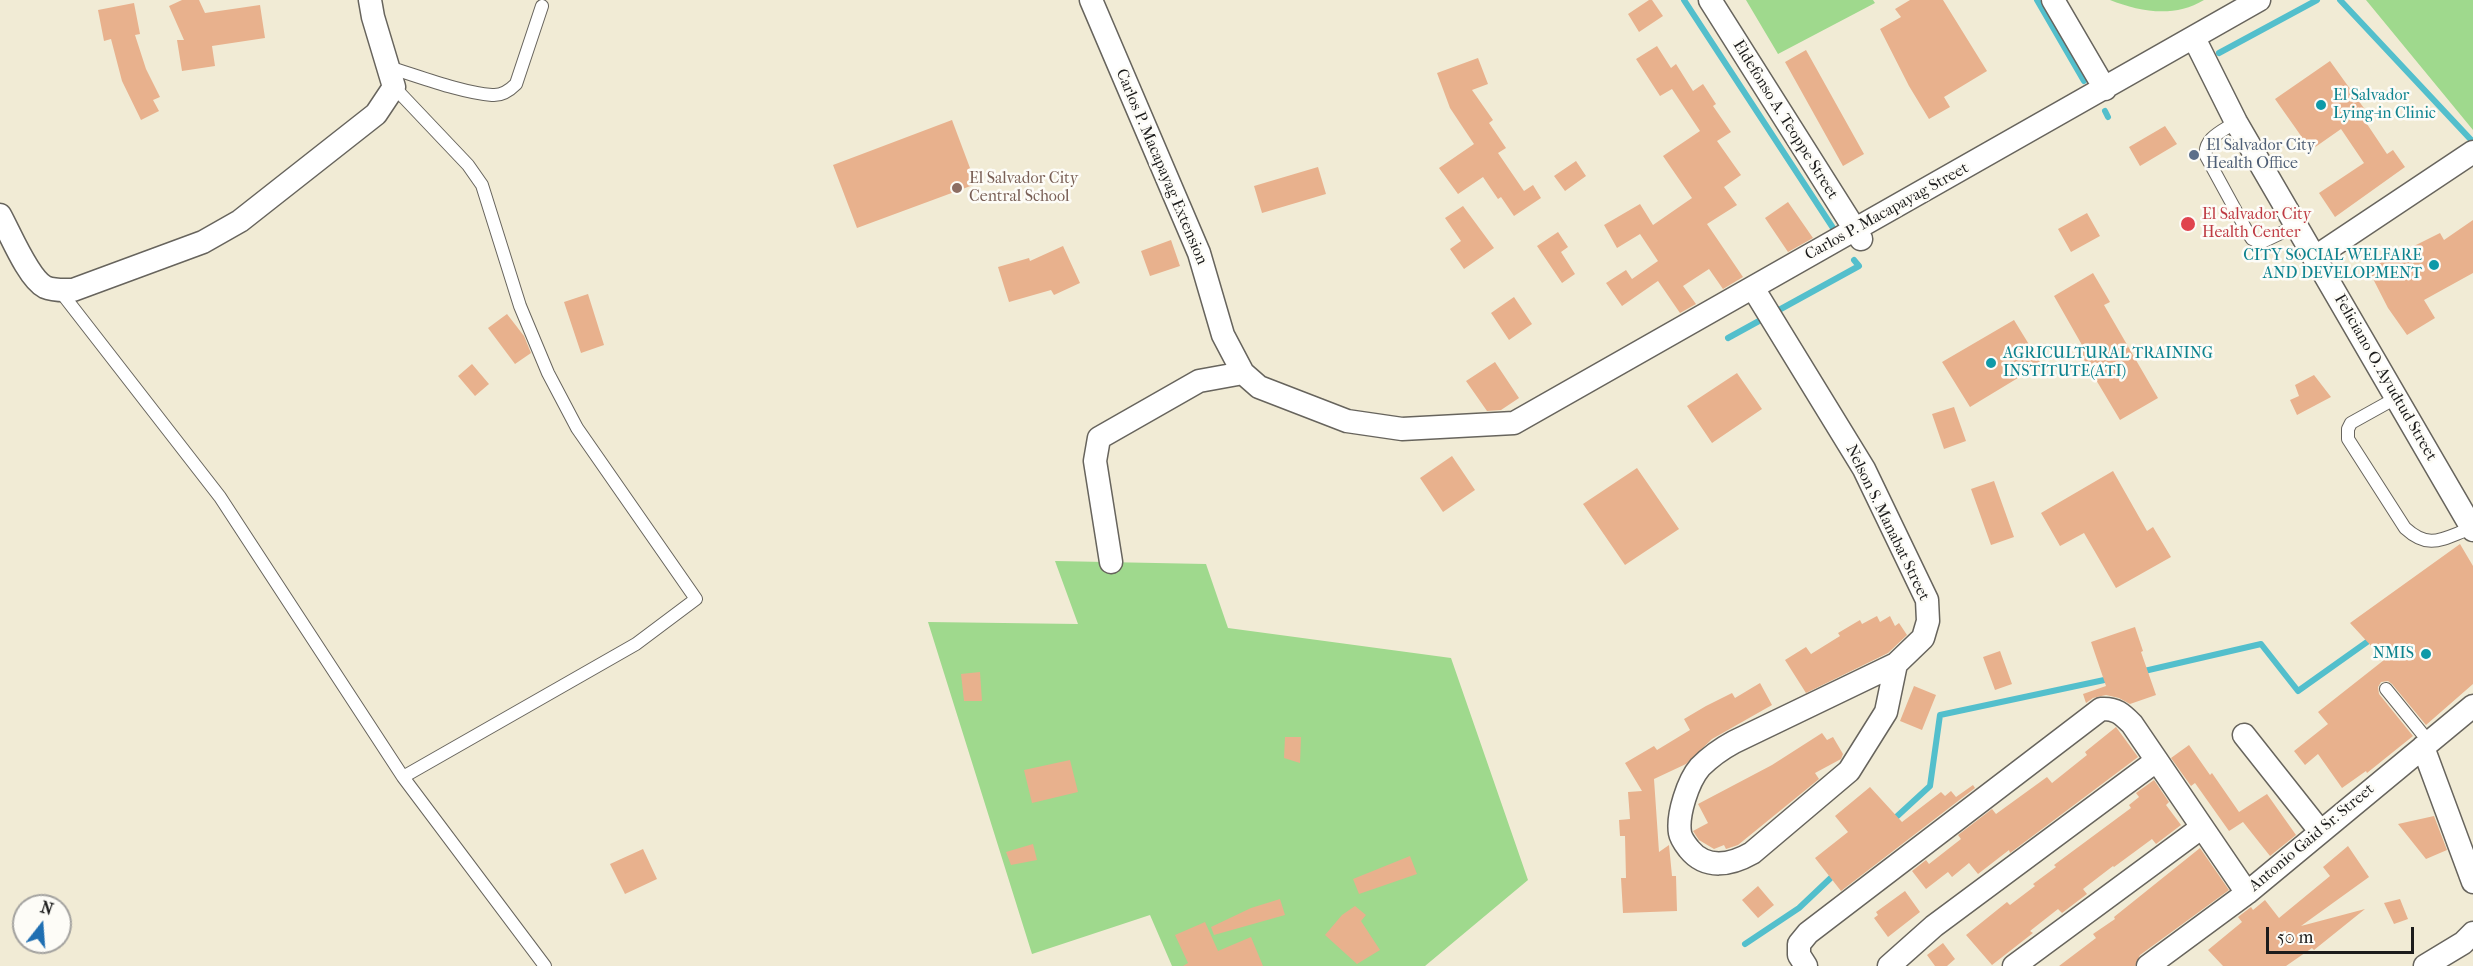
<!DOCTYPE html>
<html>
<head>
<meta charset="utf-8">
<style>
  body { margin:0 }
  #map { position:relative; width:2473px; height:966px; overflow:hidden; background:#f1ebd5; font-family:"IM FELL French Canon",serif }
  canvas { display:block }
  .north { position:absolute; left:12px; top:894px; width:60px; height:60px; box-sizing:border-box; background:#fdfcf7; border:2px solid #a3a29f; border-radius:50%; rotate:17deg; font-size:16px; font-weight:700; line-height:24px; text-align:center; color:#1c1c1c }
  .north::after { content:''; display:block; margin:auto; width:21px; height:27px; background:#1f6fb2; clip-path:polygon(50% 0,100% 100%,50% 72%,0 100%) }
  .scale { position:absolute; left:2266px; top:927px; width:148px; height:27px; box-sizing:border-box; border:3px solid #1c1c1c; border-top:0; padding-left:8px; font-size:18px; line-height:21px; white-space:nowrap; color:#1c1c1c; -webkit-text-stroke:4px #fdfcf7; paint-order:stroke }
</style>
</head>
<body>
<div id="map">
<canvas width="2473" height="966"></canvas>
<div class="north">N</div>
<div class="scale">50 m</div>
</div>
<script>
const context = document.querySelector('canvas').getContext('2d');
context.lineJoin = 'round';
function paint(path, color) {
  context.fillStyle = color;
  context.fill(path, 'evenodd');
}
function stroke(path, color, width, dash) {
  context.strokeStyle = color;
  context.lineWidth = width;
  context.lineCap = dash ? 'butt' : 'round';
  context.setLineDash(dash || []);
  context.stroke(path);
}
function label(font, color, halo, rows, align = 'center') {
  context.font = font + ' "IM FELL French Canon",serif';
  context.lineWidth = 5;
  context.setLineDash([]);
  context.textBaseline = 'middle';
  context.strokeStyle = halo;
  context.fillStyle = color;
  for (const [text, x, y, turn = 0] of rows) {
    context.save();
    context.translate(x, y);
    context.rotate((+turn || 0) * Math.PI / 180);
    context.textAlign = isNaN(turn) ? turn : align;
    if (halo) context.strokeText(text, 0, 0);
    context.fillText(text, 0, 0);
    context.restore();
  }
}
const green = new Path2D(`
  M1746,0h127l2,3 -97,51z
  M2110,0h94c-30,18 -63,12 -94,0z
  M2366,0h107v130z
  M1055,561l151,3 22,64 223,30 77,222 -103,86h-253l-22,-51 -118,39 -104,-332 150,2z`);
const stream = new Path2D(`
  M1684,0l151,231
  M2037,0l47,81
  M2340,0l133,142
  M2219,53l98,-53
  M2105,111l3,6
  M1728,338l131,-72 -5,-6
  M2140,672l121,-28 37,47 69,-49
  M1893,820l37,-34 10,-71 169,-36
  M1745,944l54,-36 38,-36`);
const building = new Path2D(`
  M182,0h17l6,13 55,-8 5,33 -53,8 3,20 -33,5 -5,-31h7l-15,-34z
  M1649,0h3l11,16 -24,16 -11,-18z
  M1910,0h33l44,71 -43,26 6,10 -21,12 -20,-33 -29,-57 21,-12 -6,-8z
  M134,3l6,31 -5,1 11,34 14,28 -7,3 6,11 -18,9 -19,-39 -11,-42 -7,2 -6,-31z
  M1657,46l14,22 5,-4 17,27 10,-7 13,20 -3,2 18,26 -14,9 24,34 -17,12 13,18 -30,19 36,53 -20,12 -14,-20 -26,17 13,18 -16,9 -22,-32 -36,25 -16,-23 20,-13 6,9 26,-18 -18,-27 -23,14 -13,-23 36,-21 13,21 39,-27 -29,-42 37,-25 -28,-42 -12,7 -24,-37z
  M1806,50l58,104 -21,12 -58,-104z
  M1478,58l10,26 -16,6 21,30 -4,3 17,25 -8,5 26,38 9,-6 8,13 -27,18 -13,-19 -3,2 -15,-22 -25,17 -19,-26 35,-24 -24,-36 -13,-35z
  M2330,61l36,50 -5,4 26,39 6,-4 12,17 -70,50 -16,-24 45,-30 -23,-34 -30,21 -36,-51z
  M952,120l24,64 -119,44 -24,-63z
  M2165,126l12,18 -37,22 -11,-19z
  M1576,161l10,15 -21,15 -11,-15z
  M1318,167l8,27 -64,19 -8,-27z
  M1788,202l25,36 -25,14 -23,-34z
  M1463,206l31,42 -30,21 -14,-20 11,-8 -16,-23z
  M2087,213l13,23 -29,16 -13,-23z
  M2473,220v53l-49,27 11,18 -28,17 -19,-27 -20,-39 72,-36 4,7z
  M1558,232l10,15 -7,5 14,22 -13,9 -25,-37z
  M1171,240l9,26 -30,10 -9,-25z
  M1063,246l17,37 -26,12 -3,-5 -42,12 -11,-35 31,-9 1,3z
  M2093,273l17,29 -6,3 54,93 -38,22 -43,-72 5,-3 -28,-49z
  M588,294l16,51 -23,8 -17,-51z
  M1514,297l18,27 -23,16 -18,-27z
  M507,314l17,22 7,17 -16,11 -27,-36z
  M2014,320l27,44 -71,43 -28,-45z
  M1495,362l24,36 -18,12 -14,1 -21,-30z
  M472,364l17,20 -14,12 -17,-20z
  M1737,373l25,36 -50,34 -25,-37z
  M2314,375l17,22 -34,18 -7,-15 9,-4 -4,-11z
  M1954,407l12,34 -22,8 -12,-35z
  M1452,456l23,34 -32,22 -23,-34z
  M1637,468l42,61 -54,36 -42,-61z
  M2113,471l34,60 6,-4 18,30 -55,31 -32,-55 -24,13 -19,-33z
  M1994,481l20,56 -23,8 -20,-56z
  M2460,544l13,22v118l-47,41 -34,-41 -4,-3 -7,1 -3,5 1,7 34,42 -46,37 -1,-2 -24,17 -24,-34 -13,11 -11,-14 34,-27 -10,-12 66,-52 -34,-37z
  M1877,616l3,6 10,-6 5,10 4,-3 8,12 -19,18 -82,40 -21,-33 21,-13 5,7 29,-18 -2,-3 22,-13 2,4z
  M2135,627l8,24 -2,1 15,43 -26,9 -11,-6 -13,-3 -13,3 -7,5 -3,-9 23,-8 -15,-44z
  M2000,651l12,33 -17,6 -12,-33z
  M980,672l2,29h-18l-3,-27z
  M1760,683l12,22 -60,34 -26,25 -32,15 5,73 10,-7 3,31h4l1,35 -54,2 -2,-35h5l-1,-42h-5l-1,-16 11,-1 -2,-27 14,-1 -17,-28 29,-17 3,4 33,-20 -6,-11 22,-13 26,-13 3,5z
  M1914,686l22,9 -14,35 -22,-9z
  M2116,727l22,30 -128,96 -1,-3 -31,24 -9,-11 -17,14 -4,-5 -22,17 -14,-18 14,-11 3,4 32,-25 -3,-4 34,-26 4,5 51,-37 5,6 35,-28 -2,-3z
  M1822,733l5,7 6,-3 10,17 -2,5 -26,14 4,6 -81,66 -12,4 -2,-4 -10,4 -15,-9 -6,-9 15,-8 -10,-19 74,-39z
  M1285,737h16l-1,26 -16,-5z
  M2189,745l21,30 2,-2 27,39 28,-18 29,41 -26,21 -27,-34 -14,9 -34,-48 -4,3 -20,-28z
  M1070,760l8,32 -46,11 -8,-33z
  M2154,780l15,22 -3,3 15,20 -25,19 -4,-5 -38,28 -1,-1 -30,23 4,5 -25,19 -4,-4 -28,22 3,2 -41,32 -26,-30 41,-33 3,3 25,-19 -2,-2 23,-17 -2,-2 77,-57 -2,-3 10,-8 -3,-4z
  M1973,785l2,3 -134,103 -26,-33 33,-26 -13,-16 35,-29 32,35 39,-30 4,4 6,-5 5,6z
  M2434,816l13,34 -21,9 -28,-35z
  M1033,844l4,16 -26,5 -5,-13z
  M2348,846l21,31 -68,49 64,-17 -51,41 -2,-2 -26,18h-63l-15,-16 34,-28 -4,-5 13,-10 2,3 12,-10 14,18 51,-42 -7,-9z
  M2200,848l29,42 -89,65 -5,11h-76l37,-28 -3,-4 22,-15 -1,-2z
  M643,849l14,30 -32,15 -15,-30z
  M1410,856l7,18 -58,20 -6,-15z
  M1758,886l16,19 -16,13 -16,-18z
  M1905,891l15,21 -32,25 -14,-19 4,-3 -2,-3z
  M1280,899l5,16 -71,20 -3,-8 40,-19z
  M2400,899l8,20 -14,5 -10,-21z
  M1355,906l11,9 -5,6 19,29 -23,14 -32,-29 17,-20z
  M1205,922l13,29 33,-14 12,29h-80l5,-3 -13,-28z
  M1943,943l12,16 -8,7h-12l-8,-11z`);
const service = new Path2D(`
  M388,67c30,9 74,26 104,28 10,1 17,-4 24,-11l26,-78
  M2236,122c-13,9 -33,16 -30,34l42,77 4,6 8,4 36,-17
  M60,291l160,206 183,280 233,-133 60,-45 -119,-171 -29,-55 -28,-67 -38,-121 -14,-20 -74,-78
  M2396,398l-45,25 -3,6v10l57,89c25,23 38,10 67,0
  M2386,689l43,53
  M403,777l142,189`);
const minor = new Path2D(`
  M1091,0l108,253 24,82 20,38 16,14 88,34 55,8 112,-6 745,-423
  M1710,0l151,239
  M2053,0l52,89
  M2194,38l42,84 237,408
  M0,215c10,18 28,63 45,72 9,4 19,3 28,3l130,-48 37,-21 136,-107 18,-27 -21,-70 -3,-17
  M2314,258l159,-106
  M1753,288l111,181 63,131 1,21 -5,17 -27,26 -162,78c-13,7 -24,15 -34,25 -12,14 -23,48 -20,66 1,6 6,12 9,16 17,21 42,16 63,4l97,-82 37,-59 10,-48
  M1111,562l-16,-101 4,-23 100,-57 44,-8
  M2244,735l76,96
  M2423,747l50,135
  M1806,966l-7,-11v-11l9,-11 293,-224c15,-1 21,5 31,15l115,169
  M1889,966l45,-40 222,-165
  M2014,966l187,-138
  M2148,966l99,-73 226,-187
  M2425,966l38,-23 10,-10`);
const markers = [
  [2321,105,6,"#0f9aa8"],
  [2194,155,6,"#5c6f8a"],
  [957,188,6,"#8d6e63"],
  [2188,224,8,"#e0444e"],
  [2434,265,6,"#0f9aa8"],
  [1991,363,6,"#0f9aa8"],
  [2426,654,6,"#0f9aa8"]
];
const cultureNames = [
  ["El Salvador",2333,96],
  ["Lying-in Clinic",2333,114],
  ["CITY SOCIAL WELFARE",2422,256,"right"],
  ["AND DEVELOPMENT",2422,274,"right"],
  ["AGRICULTURAL TRAINING",2003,354],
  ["INSTITUTE(ATI)",2003,372],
  ["NMIS",2414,654,"right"]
];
const streetNames = [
  ["Eldefonso A. Teoppe Street",1785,120,58],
  ["Carlos P. Macapayag Extension",1161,167,67],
  ["Carlos P. Macapayag Street",1887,212,-29],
  ["Feliciano O. Ayudtud Street",2385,378,60],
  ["Nelson S. Manabat Street",1887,523,64],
  ["Antonio Gaid Sr. Street",2312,838,-40]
];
const serviceNames = [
  ["El Salvador City",2206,146],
  ["Health Office",2206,164]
];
const educationNames = [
  ["El Salvador City",969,179],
  ["Central School",969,197]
];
const healthNames = [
  ["El Salvador City",2202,215],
  ["Health Center",2202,233]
];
paint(green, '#9fd98d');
stroke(stream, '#53bfcc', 6);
paint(building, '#e8b18d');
stroke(service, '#67645d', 14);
stroke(minor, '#67645d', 25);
stroke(service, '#fff', 12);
stroke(minor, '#fff', 22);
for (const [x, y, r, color] of markers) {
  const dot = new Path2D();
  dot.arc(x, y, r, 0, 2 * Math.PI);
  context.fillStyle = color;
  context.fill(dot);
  stroke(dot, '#fdfcf7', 2);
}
label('16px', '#0d838f', '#fdfcf7', cultureNames, 'left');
label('16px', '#1c1c1c', '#fdfcf7', streetNames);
label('16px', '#4e5e75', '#fdfcf7', serviceNames, 'left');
label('16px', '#785e54', '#fdfcf7', educationNames, 'left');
label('16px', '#be3a42', '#fdfcf7', healthNames, 'left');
</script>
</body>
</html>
